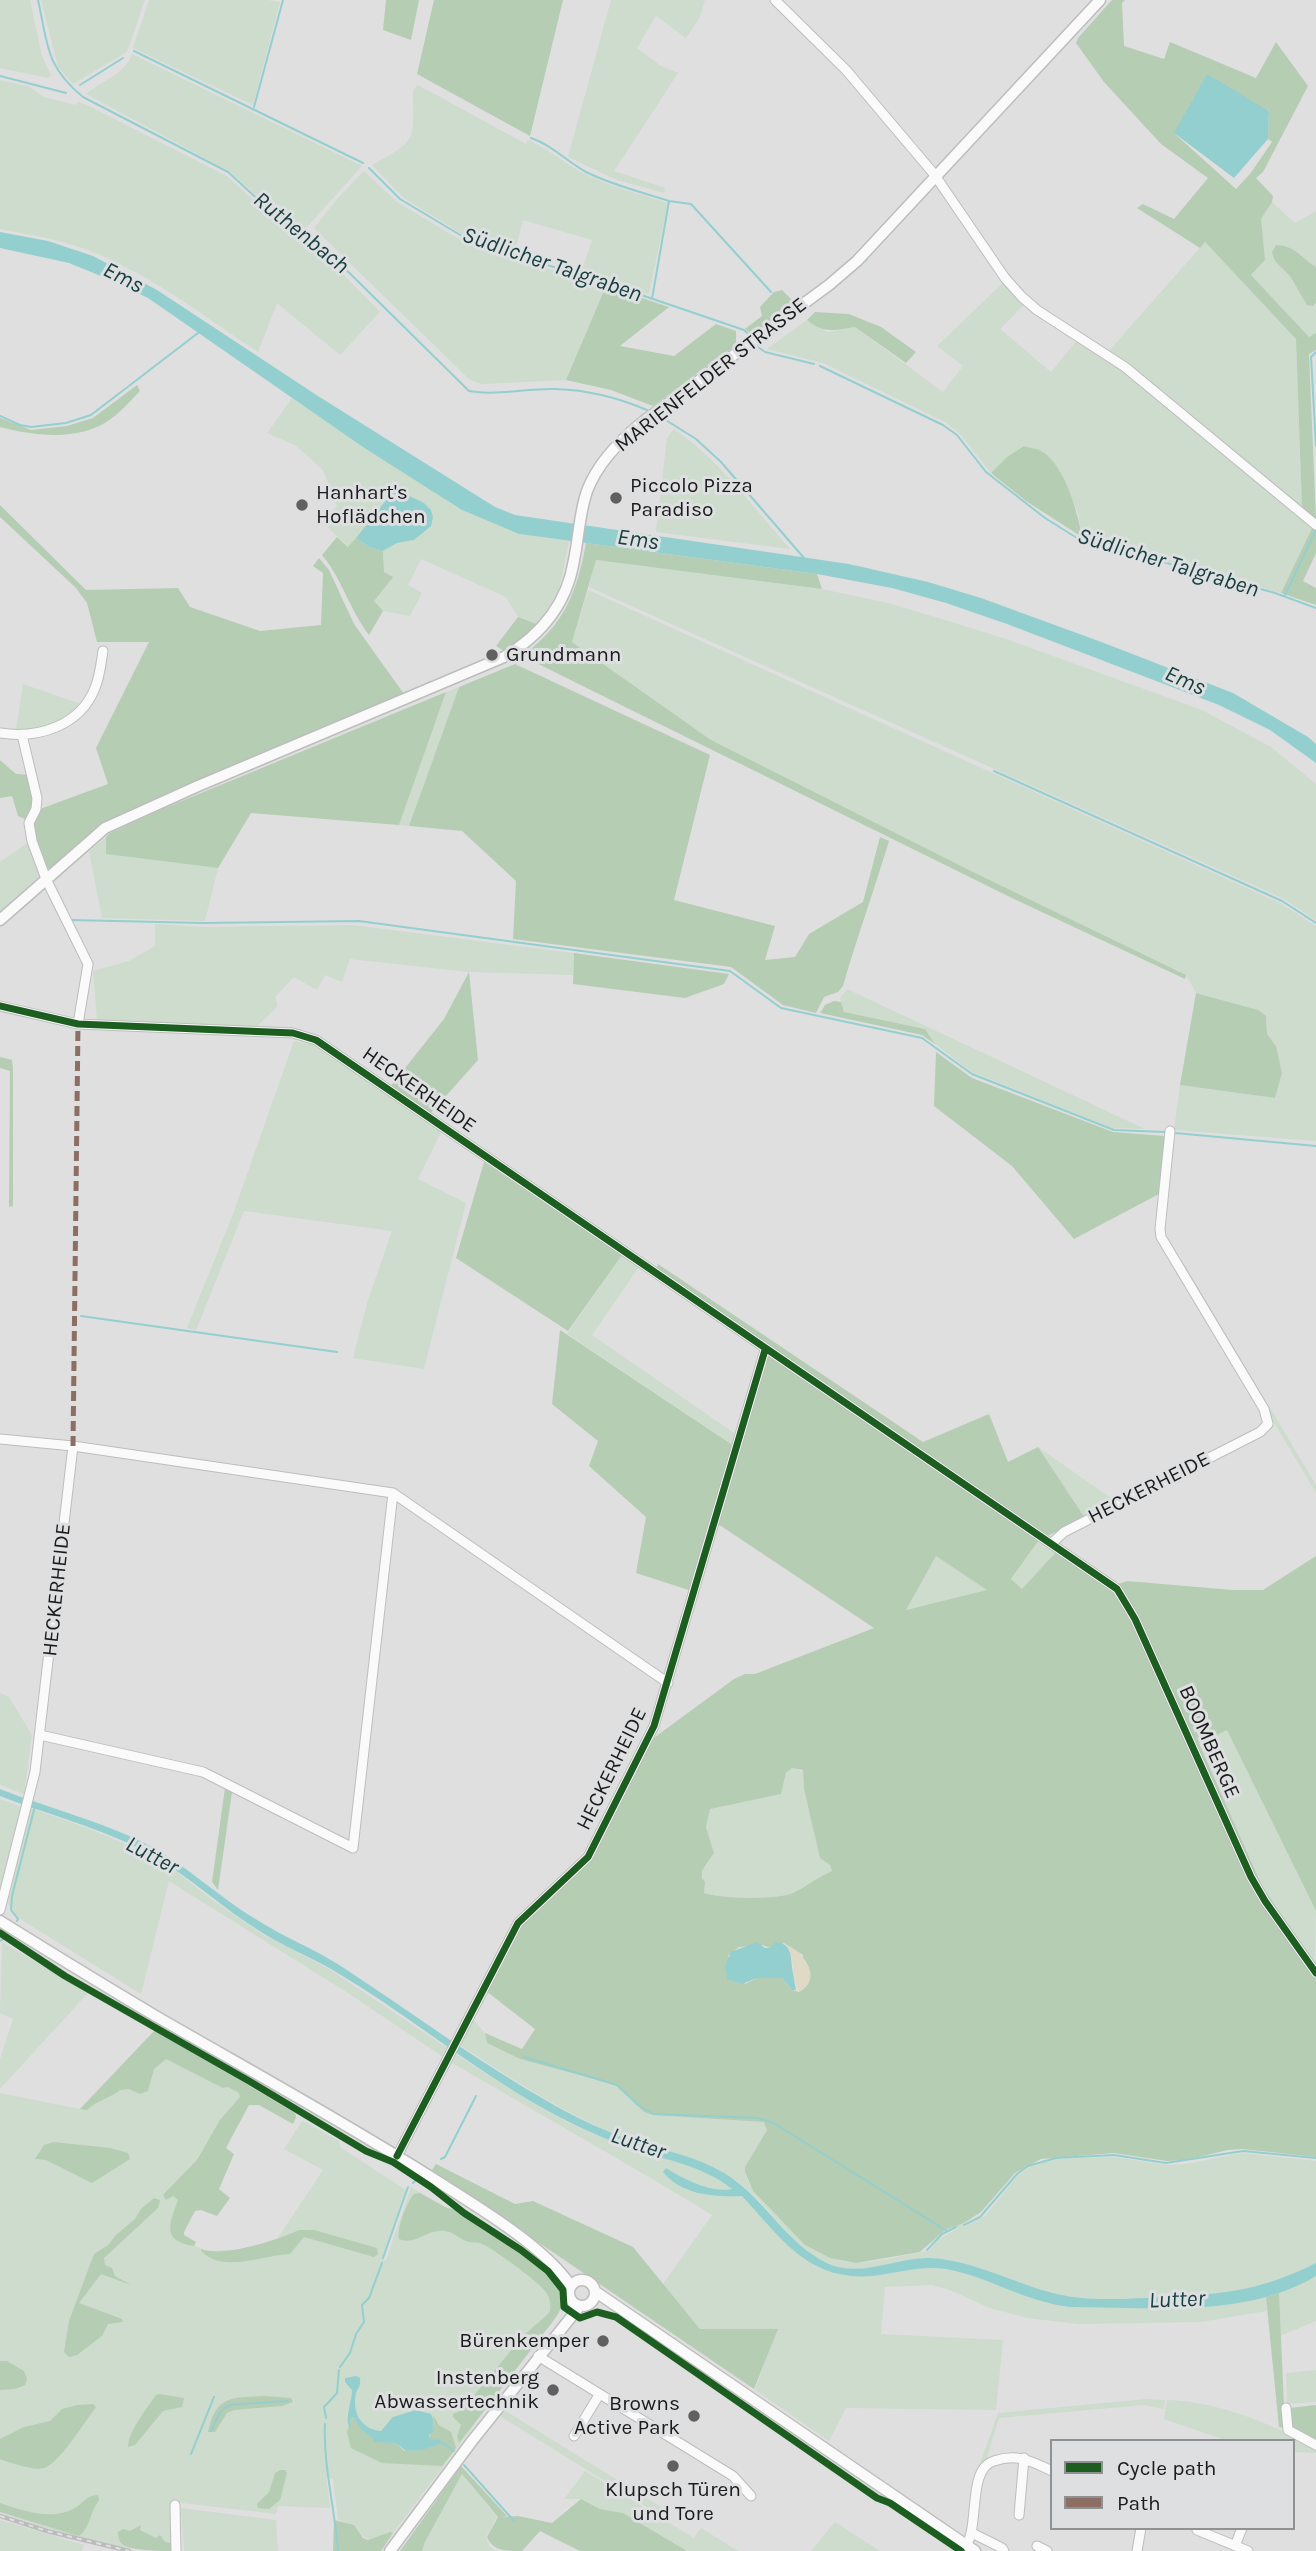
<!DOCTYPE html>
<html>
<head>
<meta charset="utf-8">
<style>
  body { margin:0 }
  #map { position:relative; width:1316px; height:2551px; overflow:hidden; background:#dfdfe0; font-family:Karla,sans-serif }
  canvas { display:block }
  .legend { position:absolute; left:1050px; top:2439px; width:245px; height:91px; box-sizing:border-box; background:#dedfe1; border:2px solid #909192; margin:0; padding:9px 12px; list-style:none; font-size:21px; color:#1b1b1c }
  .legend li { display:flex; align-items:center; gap:14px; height:35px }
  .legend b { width:35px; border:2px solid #909192 }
</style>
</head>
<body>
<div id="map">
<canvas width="1316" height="2551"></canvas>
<ul class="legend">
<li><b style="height:9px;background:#1b5e20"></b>Cycle path</li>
<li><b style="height:9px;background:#8d6e63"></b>Path</li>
</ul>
</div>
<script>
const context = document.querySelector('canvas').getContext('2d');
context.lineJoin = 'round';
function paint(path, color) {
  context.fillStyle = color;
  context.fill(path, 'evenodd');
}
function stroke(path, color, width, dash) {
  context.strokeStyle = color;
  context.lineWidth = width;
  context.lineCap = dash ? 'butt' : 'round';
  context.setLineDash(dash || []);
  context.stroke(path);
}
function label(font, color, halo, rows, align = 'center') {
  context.font = font + ' Karla,sans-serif';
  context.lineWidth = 6;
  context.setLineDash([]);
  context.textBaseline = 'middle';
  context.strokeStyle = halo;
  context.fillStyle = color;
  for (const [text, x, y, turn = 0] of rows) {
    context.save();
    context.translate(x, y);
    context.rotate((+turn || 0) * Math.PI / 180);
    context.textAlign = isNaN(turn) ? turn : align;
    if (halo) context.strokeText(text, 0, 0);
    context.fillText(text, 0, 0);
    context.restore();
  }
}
const green = new Path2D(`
  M0,0h30l12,56 9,19 -3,3 -48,-10z
  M41,0h104l-18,52 -54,32 -15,-17z
  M149,0h119l12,2 -27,103 -120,-57z
  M611,0h94l-5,17 -14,21 -30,-22 -19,32 24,18 17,7 -64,98 51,17 -1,5 -47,-13 -49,-23z
  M132,54l230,112 -56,62 -21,-8 -56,-49 -143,-77c15,-13 40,-20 46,-40z
  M0,80l28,6 16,11 32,8 2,-3 9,3 140,71 55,50 28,14 70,72 -40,43 -63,-52 -19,49c-53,-35 -105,-76 -165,-100 -30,-12 -61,-17 -93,-23z
  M418,85l108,59 2,-4c21,9 37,24 57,34 26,13 55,20 83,29l-19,91 -68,-21 11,-33 -69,-20 -8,32 -48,-15 -63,-39 -32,-33c47,-26 41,-23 41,-75z
  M364,171l33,31 70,42 139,42 -40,94 -84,4 -12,-4 -156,-152 23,-29z
  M1272,202l23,21 21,-12v56c-15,-9 -21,-22 -40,-22l-1,16 15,15 17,28 6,2 3,-3v30l-7,4 -58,-62 14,-15 -5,-41z
  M1205,242l91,97 6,170 -194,-157z
  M1004,282l21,22 -25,25 51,43 27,-33 28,17 207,170 -32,67 -199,-56 -4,-24 -20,-44 -51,-12 -16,16 -30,-38 -16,-13 -122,-59 -56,-14 40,-29 21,12 27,-5 88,65 20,-26 -26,-20z
  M292,398l170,112 57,24 50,7 -10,49 -22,34 -19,-7 -12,-20 -85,-38 -13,26 14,8 -12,23 -27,-5 -10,-10 11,-29 -1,-21 14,-8 17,-3 -19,-51 -46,58 -25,-23 13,-18 -14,-36 -28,-25 -28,-12z
  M674,429c46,32 79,78 116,120l-134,-17 11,-94z
  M595,560l227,29 66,14 57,17 61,19 196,71 69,37 45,37v136l-34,-22 -693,-311z
  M588,590l692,313 36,23v215l-142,-11 6,-45 95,13 7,-25 -6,-27 -9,-12 -1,-18 -36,-14 -34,-9 -10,-18 -215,-104 -260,-131 -139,-98z
  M23,684l58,20c-17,20 -40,25 -65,26z
  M459,687l-50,139 -10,-1 47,-133z
  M106,837v17l112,14 -13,53 -103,-3 -13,-66z
  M29,842l12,35 -41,37v-52z
  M155,924l48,3 149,-2 222,28 -1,22 -104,-3 -119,-13 -8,23 -17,-7 -8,15 -23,-13 -19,20 3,9 -24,23 -157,-8 -4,-50 36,-10 26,-15z
  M847,989l298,140 -33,-1 -140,-56 -37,-28 -10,-15 -82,-17 -3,-14z
  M294,1041l18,3 129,88 -23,47 48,24 -42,166 -71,-11 14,-55 25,-72 -148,-20 -48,119 -9,-2 46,-114z
  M622,1255l17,12 -47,68 145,100 -3,11 -167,-112z
  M1185,1265l131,220v8l-135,-226z
  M1038,1447l77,54 -30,17z
  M1039,1540l17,12 -33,37 -12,-9z
  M936,1556l52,34 -83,20z
  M0,1693l9,4 23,38 -8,59 -24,-9z
  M1227,1729l89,182 -1,55 -53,-80 -63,-144z
  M792,1768l11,3 1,18 16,68 11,8 1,6c-15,5 -26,16 -39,22 -17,7 -72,6 -89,0l-2,-22 5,-5 7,-13 -8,-26 4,-19 71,-14 5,-21z
  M0,1799l22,8 -22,84z
  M30,1808c49,17 98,33 142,61l-2,9 3,-9 38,30 51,35 67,35 120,80 -3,10 -98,-66 -179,-112 -28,113 -124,-77 -9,-13z
  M2,1942l86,51 -88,96v-30l13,-40 -13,-6z
  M472,2018l13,15 2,10 33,16 96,26 28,27 10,3 111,7 2,8 -22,37c-1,16 14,30 24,41 29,30 55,60 101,54 20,-3 39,-8 59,-11l10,-12 18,-10v-4l6,-2 1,4 21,-11 33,-41 12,-8 26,-8 58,-2 53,8 19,-1 56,-11 74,8v102c-63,33 -105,32 -174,35 -28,1 -57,3 -85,-4 -42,-10 -82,-34 -126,-36 -34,-1 -67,20 -99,7 -42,-16 -60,-59 -95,-84 -9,-6 -23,-9 -34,-14 -33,-12 -66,-24 -99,-38 -52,-23 -98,-54 -146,-85z
  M155,2030l97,57 -77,147 30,17 28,-1 42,-8 48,-72 -39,-21 18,-28 3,1 34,19 1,6 66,43 -24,69 4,1 25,-73 31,19 16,4c22,29 114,53 103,100l-168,223 -3,-1c-20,8 -23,13 -36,-7l-16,-5 -5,-41 -7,-2 4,31 -52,-2 -2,8 -103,-12v49c-59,0 -117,-19 -173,-39v-419l80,16z
  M454,2053c48,30 96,64 149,85 29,12 60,15 88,27 14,6 28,15 42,24 -22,4 -49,-9 -67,-21l20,22 26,5 30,1c38,41 68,85 130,79 25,-2 49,-10 74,-6 43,8 80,33 123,38h128l69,-10 1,14 -66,11 -123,2 -51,-6 -37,-10 -40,-18 -18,-5 -47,2 -4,47 122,6 -7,70 -150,-2 -17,33 -74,-51 22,-61h-77l-37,-45 49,-69c-86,-53 -175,-102 -263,-154z
  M1316,2276v45l-36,15 -1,-43z
  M1316,2370v32l-29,2 -1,-31z
  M1146,2399l19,1 -1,9 -20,-4 -145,13 -13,43 -6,3 18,-51z
  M1167,2400c49,1 106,24 149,48v5l-23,-1v-11h-65l-64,-22z
  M504,2410l157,97 -3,7 -158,-98z
  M585,2471l109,67 7,-10 37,23h-51l-64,-38 -23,-4 -19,-10h-17z
  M462,2474l35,43 -11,20 4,10 5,4h-73l3,-9z
  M181,2508l95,12 2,31h-94z
  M0,2520l84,25 -2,6h-82z
  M835,2522l45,29h-69z`);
const forest = new Path2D(`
  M386,0h33l-8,40 -28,-10z
  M434,0h129l-33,136 -113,-62z
  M1112,0h13l-3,3 2,43 40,13 6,-17 86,36 20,-36 32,44 -45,86 -7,6 17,18 -1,6 -11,17 4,41 -14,15 58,62 7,-4v17l-7,4 7,166 -14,-11 -6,-170 -91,-97 -5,6 -63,-40 6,-4 31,15 34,-41 -47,-34 -57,-62 -28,-39 2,-5zM1269,110l-1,29 4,3 -22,32 -14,15 -62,-56z
  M1276,245c19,0 25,13 40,22v36l-3,3 -6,-1 -17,-29 -15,-15 -3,-9z
  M606,286l63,21 -49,39 54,10 42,-32 20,7v14l-83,61 -42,-16 -45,-10z
  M782,290l13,13 -43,32 -7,-6 17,-13 -2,-9 14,-15z
  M815,312l34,2 32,13 35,25 -10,11 -51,-36c-19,3 -32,7 -48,-7z
  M137,385l3,6c-9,9 -18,20 -28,27 -30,24 -78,18 -112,9v-9l31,12 36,-4 26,-8z
  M1024,446c5,2 12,2 17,5 23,12 37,62 41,86l-56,-36 -35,-28 16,-16z
  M0,505l86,85 92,-2 12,19 70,24 61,-6 2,-52 -10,-7 6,-8 10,12 25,54 50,70 -244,103 -57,28 -53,44 -5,-3 -13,-39 8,-18 68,-25 -12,-36 53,-106h-52l-10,-39 -11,-15 -76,-71z
  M1313,526l3,3v24l-13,28 13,7v17l-35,-12z
  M337,537l11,10 8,-9 13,9 14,4 1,21 9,5 -19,24 9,10 -14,24c-19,-25 -27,-56 -47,-80z
  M586,543l231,31 5,15 -226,-29 -24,82 139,98 260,131 215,104 -1,4 -171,-80 -492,-243c42,-31 55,-63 64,-113z
  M518,617l19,7 -24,22 -9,5 -8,-5z
  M515,664l195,91 -36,145 101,26 -10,34 30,-3 14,-23 54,-32 17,-65 9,4c-15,50 -32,96 -46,145l-5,6 -14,5 -8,16 -33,-8 -52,-38 -218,-28 3,-58 -54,-50 -53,-5 50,-139z
  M446,692l-47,133 -148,-12 -33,55 -112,-14v-17l4,-4 50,-23z
  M0,760l16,14 14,1 4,31 -9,13 -7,-3 -6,-20 -12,2z
  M574,953l155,21 -5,10 -39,14 -112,-14z
  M469,972l9,88 -49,55 -39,-28 54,-68z
  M1196,993l62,17 8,6 1,18 9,12 6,27 -7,25 -95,-13z
  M834,1001l7,1 3,10 81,17 10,15 -13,-9 -102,-22 5,-8z
  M936,1052l36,26 141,54 52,4 -6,58 -85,45 -62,-73 -78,-60z
  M0,1057l12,3 1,9v137l-4,1 1,-136 -10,-3z
  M484,1162l138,93 -54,76 -112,-73z
  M658,1264l265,178 66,-28 19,48 30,-15 47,71 -46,22 -28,39 11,10 34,-37 48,33 6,2 17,-6 106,9h30l53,-34v355l-89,-181 -28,13 63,143 53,79 1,-5v197l-74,-8 -14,1 -43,10 -18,1 -53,-8 -73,6 -26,14 -34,39 -17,11 -19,7 -25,22 -64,11 -26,-5 -25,-13 -52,-54 -8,-19v-5l22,-37 -3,-8 -110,-7 -10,-3 -28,-27 -96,-26 -33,-16 -2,-10 37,16 13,-20 -49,-38 33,-66 70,-65 62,-120 83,-61 11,-5h10l119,-46 -156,-104 50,-175 -112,-78zM936,1556l51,34 -81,20zM792,1768l11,2 1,19 16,69 10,7 2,6c-15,6 -26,16 -39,22 -17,7 -72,6 -89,0l1,-11 -3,-4v-7l12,-18 -8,-26 4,-18 71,-15 5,-21zM784,1943l19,12 -4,37 -7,-2 -10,-12h-25l-12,6 -17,-28 11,-9 23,-2 8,3z
  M560,1330l174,116 -42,145 -56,-18 10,-56 -57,-51 9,-25 -46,-37z
  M225,1788l7,4 -14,98 -6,-8z
  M155,2030l140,83 1,4 -3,7 -34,-19h-10l-23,43 8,6 -15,35 11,9 -13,18 -16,-6 -6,1 -11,21v3l12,7 -2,4c-34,-5 -24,-23 -16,-46l-5,-4 -7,4 -3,-5 34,-35 23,-40 20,-23 -1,-4 -11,-6 -5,1 -57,-29 -12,10 -6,22 -8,3 -11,-5 -9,1c-9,8 -23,10 -33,20l-7,-1z
  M54,2142l56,6 18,5 2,6 -38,24 -46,-23 -11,-1 9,-14z
  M436,2164l79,40 18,-3 100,46 67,82h78l-24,60 -322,-219z
  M420,2193l27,15 11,2c19,25 105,54 104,91 0,10 -9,20 -15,28l-88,114 -2,-7 4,-11 -8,-8v-3l9,-4 61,-74 25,-22 2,-3c1,-7 0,-14 -5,-20 -6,-9 -55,-45 -65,-48 -4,-1 -7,0 -11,-1 -9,-2 -14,-10 -24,-11 -18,-3 -29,15 -46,8 -2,-12 7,-35 15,-45z
  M154,2198l6,2 -2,8 -54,50 1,7 7,3 3,8 16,9 -30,-11 -22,29 43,16 1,3 -15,2 -6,12 -25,19 -8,2 -5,-5 5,-31 25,-67 14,-9 8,-10 19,-16 6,-10z
  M299,2230h15l63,18 1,6 -4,3 -70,-20 -14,17c-28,1 -66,20 -89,-3v-2c22,9 77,-9 98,-19z
  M1279,2293l6,135 -6,-1 -13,-130z
  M0,2361h7l17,10 3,8 -2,6 -10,4 -15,1z
  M159,2394l25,4 -2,9 -19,4 -28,34 -7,2c1,-17 18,-37 28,-52z
  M264,2396l27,2 2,4 -11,4 -48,4 -7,3 -12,19h-7c8,-37 23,-34 56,-36z
  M93,2404l3,3c-11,14 -36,56 -52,61 -11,3 -33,-5 -44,-9v-20l24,-12 26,-6 12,-12 15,-4z
  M1316,2405v37l-25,-12 -2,-22z
  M433,2415l6,10 12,7 5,16 -14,18 -60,-3 -31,-15 -4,-16 2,-6h2l-1,-8 2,-1 21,21v3l23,2 8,8 19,-1 19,-7 -2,-3h-8l-3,-2 5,-11z
  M461,2466l46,50 -6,1 17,-1 34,7 29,-24 19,10 23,4 64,38h-107l-40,-20 -18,20c-17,0 -29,0 -35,-14l11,-20 -36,-43 -37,68 -3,9h-22z
  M280,2470h5l2,3 -7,27 -11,9 -11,-1 -1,-4 12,-12 6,-19z
  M98,2495l1,5c-9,12 -9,28 -20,36l-79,-24v-9c23,8 52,18 75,5 10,-6 10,-12 23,-13z
  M334,2520l20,5 9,13 5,2 22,-8 3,1 -12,18h-48z
  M141,2525l-1,5 16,8 4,-3 5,7 7,1 1,8c-11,0 -46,0 -52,-8 -2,-2 -3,-9 -3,-11l5,-3 7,2z`);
const sand = new Path2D(`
  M786,1945c19,7 37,35 13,47 -8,-14 -3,-33 -13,-47z`);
const water = new Path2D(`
  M1207,74l62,37 -1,28 -34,39 -60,-45z
  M0,232l48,9 45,15 64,34 161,106 177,111 20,8 334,49 79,18 53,16 123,45 129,50 75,44 8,7v19l-46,-33 -51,-25 -212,-81 -61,-21 -54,-15 -75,-14 -298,-40 -57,-24 -99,-63 -215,-149 -40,-19 -39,-16 -69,-15z
  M395,489l29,14 7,7 2,7 -2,9 -17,14 -17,3 -14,8 -14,-4 -13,-9z
  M0,1789c45,18 94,30 138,51 42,19 76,54 116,78 29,19 61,31 90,50 70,46 137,96 210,137 25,14 53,27 80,36 31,10 62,15 90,32 41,24 61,71 105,91 33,14 67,-7 101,-6 44,2 85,26 127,36 29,7 59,5 88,4 66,-3 110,-4 171,-35v13c-72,43 -167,31 -247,31 -43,-5 -80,-30 -123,-38 -25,-4 -49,4 -74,7 -64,5 -91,-38 -130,-80 -28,1 -61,-1 -79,-24l3,-4c17,11 45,25 66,21 -32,-25 -65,-28 -102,-41 -29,-10 -56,-23 -82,-37 -76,-42 -142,-98 -217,-142 -23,-13 -48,-23 -70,-37 -39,-24 -73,-57 -113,-79 -47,-25 -99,-38 -148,-57z
  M757,1942l8,6h5l6,-6c18,2 14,17 17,31 1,6 2,11 3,17h-4l-10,-12h-25l-15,6 -15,-5 -2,-13 6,-14z
  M356,2376l4,2c1,8 -2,10 -4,15 -4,19 4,36 25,38l12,-14 23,-7 15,4 2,5 1,12 -5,4 1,4 10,1 3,3 -20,7 -17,1 -10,-8 -23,-1v-4l-11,-8 -9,-13 -3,1 1,8 -2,1c-4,-11 3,-25 3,-37l-7,-8v-4z`);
const stream = new Path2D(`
  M38,0c10,44 7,66 45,97l145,75 58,53 29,14 154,152c29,5 58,-3 87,-2 31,1 63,9 91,21
  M134,51l229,112
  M0,76l66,17
  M80,85l43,-27
  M254,107l29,-107
  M531,138c21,7 35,23 55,34 26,13 55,20 83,29l-17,98
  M369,168l31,31 72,43 137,42 135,46 6,6
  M669,201l22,3 80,88
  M834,288l33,-29
  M758,347l7,5 49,12
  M1316,352l-5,5 5,89
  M820,366l123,59 14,10 29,37 59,46 32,20 198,55 41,15
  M0,416l20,9 11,2 35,-4 25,-8 107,-82
  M661,417l35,22 25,23 83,96
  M1285,595l31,-65
  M994,771l288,130 34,22
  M71,920l133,3 155,-2 371,50 51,37 141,30 50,36 142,56 51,2
  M1175,1133l141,13
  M81,1316l256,36
  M17,1921l1,-2 -7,-9 1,-14 23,-90
  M0,1941l7,-4
  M524,2057l93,28 21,20 15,9 105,4 14,4 175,109
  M441,2159l4,-2 31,-61
  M413,2183l2,-2
  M964,2225l16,-8 37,-43 11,-8 28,-8 58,-3 52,8 77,-12 73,7
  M927,2250l15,-16 14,-7
  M383,2258l25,-71
  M340,2367l10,-14 6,-19 8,-12 -2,-17 7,-7 13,-35
  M326,2418l-2,-11 13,-14 2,-23
  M325,2424c-2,41 10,85 13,127
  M211,2431l9,-19 9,-7 59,-4
  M443,2443l11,8
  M191,2454l23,-57
  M464,2465l50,56`);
const minor = new Path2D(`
  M775,0l71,70 88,104 71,104 17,19 15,13 88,57 191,158
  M0,733c38,6 80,-7 95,-45 5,-12 6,-25 8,-37
  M22,735l15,63 -1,11 -7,14 3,18 14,38 42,85 -10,60
  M0,1006l78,18 215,9 23,7 801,549 18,30 116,258 14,24 51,72
  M0,1439l73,7 320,47 275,190
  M1052,1543l12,-11 196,-100 8,-8 -4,-15 -103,-172 -1,-8 10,-98
  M40,1735l163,37 150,76 40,-355
  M0,1910l35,-138 38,-326
  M397,2156l121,-233 70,-66 66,-131 111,-376
  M538,2356l195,120 18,20
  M1286,2408l2,22 28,15
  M574,2436l25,-41
  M175,2505l1,46
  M1019,2515l5,-57
  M1197,2530l51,21
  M972,2533l30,15 2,3
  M966,2546c14,-22 1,-77 28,-85 23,-8 37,0 58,10
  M1037,2546l10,5
  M1235,2546l7,-18
  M1137,2551l4,-23`);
const major = new Path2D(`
  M0,920l105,-92 93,-42 306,-129c37,-22 63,-53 70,-97 5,-23 5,-46 13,-69 11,-29 33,-51 57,-70l185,-136 28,-24 243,-261
  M0,1921c53,33 105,65 159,97 92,53 185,104 275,161 43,28 108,65 137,107
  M569 2293a13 13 0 1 1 26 0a13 13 0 1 1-26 0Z
  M596,2292l379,259
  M390,2551l82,-110 108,-135`);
const rail = new Path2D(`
  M0,2516l47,15 82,20`);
const quiet = new Path2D(`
  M73,1446l5,-422`);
const cycleway = new Path2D(`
  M0,1006l78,18 215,9 23,7 801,549 18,30 116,258 14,24 51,72
  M0,1933l65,43 184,105 117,70 27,11 38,25 33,26 57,37 27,21 15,19 1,17 16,11 17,-6 19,5 261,181 13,5 71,48
  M397,2156l121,-233 70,-66 66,-131 111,-376`);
const markers = [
  [616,498,7,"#606061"],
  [302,505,7,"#606061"],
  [492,655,7,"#606061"],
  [603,2341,7,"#606061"],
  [553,2390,7,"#606061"],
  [694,2416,7,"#606061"],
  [673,2466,7,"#606061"]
];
const streetNames = [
  ["MARIENFELDER STRASSE",711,375,-38],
  ["HECKERHEIDE",419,1090,35],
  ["HECKERHEIDE",1149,1488,-27],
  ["HECKERHEIDE",57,1590,-84],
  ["BOOMBERGE",1209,1742,66],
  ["HECKERHEIDE",612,1769,-64]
];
const poiNames = [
  ["Piccolo Pizza",630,486],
  ["Paradiso",630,510],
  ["Hanhart's",316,493],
  ["Hoflädchen",316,517],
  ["Grundmann",506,655],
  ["Bürenkemper",589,2341,"right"],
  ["Instenberg",539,2378,"right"],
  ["Abwassertechnik",539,2402,"right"],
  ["Browns",680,2404,"right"],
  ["Active Park",680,2428,"right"],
  ["Klupsch Türen",673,2490,"center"],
  ["und Tore",673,2514,"center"]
];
const waterNames = [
  ["Ruthenbach",301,233,39],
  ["Südlicher Talgraben",552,265,19],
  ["Ems",123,278,27],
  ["Ems",638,540,8],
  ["Südlicher Talgraben",1168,563,17],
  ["Ems",1185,681,24],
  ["Lutter",152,1856,28],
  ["Lutter",638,2144,19],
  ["Lutter",1177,2300,-2]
];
paint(green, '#cddccd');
paint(forest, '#b5cdb3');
paint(sand, '#dfdac6');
paint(water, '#94cfcf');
stroke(stream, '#94cfcf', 2);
stroke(minor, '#bdbdbd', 11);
stroke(major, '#bdbdbd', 13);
stroke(minor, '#fafafa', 9);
stroke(major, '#fafafa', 10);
stroke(rail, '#bcbcbd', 4.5);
stroke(rail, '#dedfe1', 2, [5]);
stroke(quiet, '#8d6e63', 5, [10, 5]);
stroke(cycleway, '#1b5e20', 7);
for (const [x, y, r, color] of markers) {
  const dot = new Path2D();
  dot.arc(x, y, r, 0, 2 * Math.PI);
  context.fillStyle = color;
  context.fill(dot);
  stroke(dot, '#dedfe1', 2.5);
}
label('21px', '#1b1b1c', '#dedfe1', streetNames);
label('21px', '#1b1b1c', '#dedfe1', poiNames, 'left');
label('italic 23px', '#184041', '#dedfe1', waterNames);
</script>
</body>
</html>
